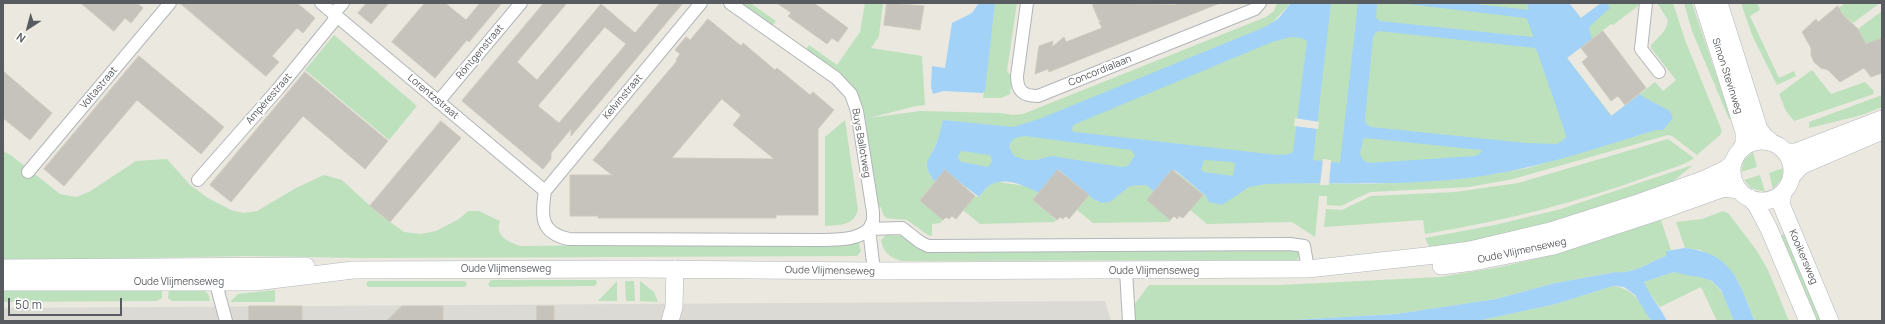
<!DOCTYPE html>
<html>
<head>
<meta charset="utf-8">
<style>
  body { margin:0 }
  #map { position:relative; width:1885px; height:324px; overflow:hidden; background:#eae8df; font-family:Manrope,sans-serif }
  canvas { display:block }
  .frame { position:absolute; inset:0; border:4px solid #585b5f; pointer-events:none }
  .north { position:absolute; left:8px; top:8px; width:40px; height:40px; -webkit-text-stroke:3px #fff; paint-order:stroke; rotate:216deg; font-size:11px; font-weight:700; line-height:16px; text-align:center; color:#585b5f }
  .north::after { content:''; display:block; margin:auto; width:14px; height:18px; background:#585b5f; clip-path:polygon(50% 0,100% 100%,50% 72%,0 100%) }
  .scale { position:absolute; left:8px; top:298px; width:114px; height:18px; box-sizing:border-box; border:2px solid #585b5f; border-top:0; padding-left:5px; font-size:12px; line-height:14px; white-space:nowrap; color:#585b5f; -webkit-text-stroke:3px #fff; paint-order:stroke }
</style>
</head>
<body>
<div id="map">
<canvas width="1885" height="324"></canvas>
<div class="frame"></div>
<div class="north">N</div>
<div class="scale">50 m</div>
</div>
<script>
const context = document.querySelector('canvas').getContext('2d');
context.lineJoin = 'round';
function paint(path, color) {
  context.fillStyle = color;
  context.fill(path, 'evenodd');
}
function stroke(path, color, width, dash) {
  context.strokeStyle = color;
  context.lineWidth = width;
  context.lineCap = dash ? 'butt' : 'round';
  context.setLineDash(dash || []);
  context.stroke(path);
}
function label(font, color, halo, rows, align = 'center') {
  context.font = font + ' Manrope,sans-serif';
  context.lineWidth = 3.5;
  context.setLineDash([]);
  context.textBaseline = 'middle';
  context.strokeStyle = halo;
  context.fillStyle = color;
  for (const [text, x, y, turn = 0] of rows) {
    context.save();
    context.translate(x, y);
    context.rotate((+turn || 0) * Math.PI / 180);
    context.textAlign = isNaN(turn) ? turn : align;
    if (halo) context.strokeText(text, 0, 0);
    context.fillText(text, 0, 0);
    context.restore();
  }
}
const industrial = new Path2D(`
  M1105,301l6,20h-1108v-13z`);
const green = new Path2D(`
  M742,3h8l26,18 -5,6 -31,-22z
  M865,3h18l-4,33 -8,12 51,8 3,49 -9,1 -47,12 51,-7 80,2 13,2 10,-1 243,-97 8,-6 3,-8h14l-19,20 28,-20h269l12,15 20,-15h38l-1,3 -25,19 -2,-1 -44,34 45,58 43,-34 8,9 13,-11 -25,-32v-3c8,-9 15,-12 17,-25l-11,-17h16l12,37 37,91 -2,4 -23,20 -25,-19 -4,-1 -155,44 -44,8 -99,5 -29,14 -14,-1v-9h-8l-4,41 -23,-15 -85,2 -23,-19 -15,17 -76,1 -16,-13 12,-15c13,14 25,5 36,-6l-63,-30 -63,23 27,4 13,7 -6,7 23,20 -2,2 -74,2 -17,-14 12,-14 4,1 10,-12 -44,-29 -8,-14c-8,16 -14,24 -2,40l-15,19 23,19 -3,3 -8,1v12l-4,-1 -21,-15 -21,-2 -3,-4 -2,-7 -4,1 -12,-89 -8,1 -8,-27 -45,-41 5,-7 28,20 23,-33zM1649,132l-121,36 -68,11 -90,5 -69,-1 -4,-8 293,-31zM1181,156l41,49 -16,-9 -32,-26 -19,22 -9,-7z
  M995,3h22l-10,68 5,6 -2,17 -9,4h-18z
  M1684,3h8l39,116h-2l-37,-88z
  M1741,3h16l3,7 -10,6 29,62 15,-7 2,5 -19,9 -25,-50z
  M1845,3h35l-27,20 -12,-10 -2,-5z
  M1882,11v28l-15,6 -9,-16z
  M334,35l83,71 -28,34 -84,-70z
  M1812,70l19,24 34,-12 9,9 -1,1 1,2 -80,27 -8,-10 -7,-17z
  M1882,95v12l-20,8 -53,13v-6z
  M845,120l13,89c-3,17 -19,16 -33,17v-89z
  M1668,139l26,19c-8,7 -29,12 -39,16 -75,28 -151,47 -230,60l-2,-14 -99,7 2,-18 16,1 29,-14 84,-4 63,-9z
  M3,151l9,5 48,38 16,3 13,-5 47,-31 31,-2 23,26 18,13 23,12 13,3 13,-2 39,-23 28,-13 18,5 38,35 24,17 17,2 15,-3 23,-12 9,-8h11l21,10c-6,14 9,22 21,25l338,-3 2,8 -4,5 -497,2 -113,-2 -244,5z
  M1753,152l4,15 -16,5 3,-12z
  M1693,165l-22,18 -129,42 -70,16 -42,7 -5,-10 70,-13 66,-16z
  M1783,168l-1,11 -9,10 -4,-16z
  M1760,175l5,17 -14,-4 -7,-8z
  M1723,211l6,3 28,37 11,19 21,51h-34l-16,-38 -38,-33 -16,-2 -9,-26 26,-3z
  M1661,220l10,30 -4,1 -1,5c-16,6 -32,18 -50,16l-61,11 -59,16 -100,15 -104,6 -157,1 -4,-12 18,-24h132l159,-8 60,-10 44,-10z
  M1789,232l37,89h-12l-37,-84z
  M886,235l16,1 9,5 384,8 5,4 -3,7h-37l-358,1c-11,-3 -19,-8 -21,-21z
  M1674,272c9,2 19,3 28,5 20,6 25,26 32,44h-17l-16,-34 -41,20 -12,-16 -4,-9z
  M491,280h105l1,3 -2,3 -105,1 -2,-3z
  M368,281h97l2,4 -3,2h-95l-3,-2z
  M617,281v20h-19z
  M625,281h9l1,20h-9z
  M640,281l14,11 4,10 -18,-1z
  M1613,286c21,3 29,17 38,35h-174l79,-17z
  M169,290l36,1 3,3 2,7h-38l-4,-3z
  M275,290v12h-45l8,-8z
  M3,291h159v7l-5,3 -154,1z`);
const water = new Path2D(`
  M979,3h16l-10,88 -3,2 -39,-2 -10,3 -2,-7 1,-21 13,2 7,-45 20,-10z
  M1291,3h40l-18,157 27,3 18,-160h21l-2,2 -1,13 4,3 152,16 1,-1 -6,-17 -2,-1 -126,-15h68l62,7 -2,-7h42l12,15 20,-15h6l3,5 -20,18 -1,3 3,10 -25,19 44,58 29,-22 5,4 25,13 3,7 -10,12h-7c-65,20 -129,42 -197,49 -64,7 -129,3 -193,5l-17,3 -27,18 -13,-3 -3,-6 -31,-26 -20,22 -9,-7 -16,1 -20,16 -8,1 -9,-4 -34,-29 -20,23c-13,-7 -34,-17 -49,-8 -4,3 -8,8 -11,12l-34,-26 -10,11c-15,-20 -5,-22 2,-40 3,-7 4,-15 6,-22l70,7 26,-8 226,-92 13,-8zM1379,31l156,17 2,3 28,81 1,6 -9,6 -31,-1 -155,-16 -5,-3 -1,-6 8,-80 2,-5zM1291,37l11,1 5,3 -14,111 -4,2 -11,1 -203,-23 -3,-1 1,-6 199,-83zM1025,136l106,14 4,5 -7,11 -6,1 -71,-11 -14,4h-11l-12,-4 -5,-9c2,-9 8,-10 16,-11zM1366,138l115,12 1,2 -7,4 -106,7 -6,-3 -3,-6 3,-15zM961,151l28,4 2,2 1,5 -4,5 -26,-5 -2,-1 -2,-4zM1204,160l28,2 3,2 -2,12 -29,-4 -3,-2z
  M1685,248c49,6 53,33 70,73h-21l-13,-31 -9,-9 -12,-4 -9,-1 -17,-4 -30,10c6,14 16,25 23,39h-16l-16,-26 -11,-8 -11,-1 -57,18 -79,17h-243l58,-1 104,-6 100,-15 59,-16 61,-11c18,2 34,-10 50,-16v-5z`);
const pier = new Path2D(`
  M1295,118l24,4 -1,7 -24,-3z
  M1323,159l8,1 -2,25h-9z`);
const building = new Path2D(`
  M81,3h56l6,5 -12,15 -6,-5 -11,13z
  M180,3h117l18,15 -12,15 -6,-5 -25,28 7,6 -13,14z
  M367,3h22l-18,21 -13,-11z
  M425,3h20l21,17 14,-17h22l-33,39 -2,-2 -32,38 -43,-36z
  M544,3h23l-50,59 20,18 64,-76 34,29 25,-30h23l-112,133v-7l-20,24v6l-8,10 -81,-68zM605,27l21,17 -67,79 -21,-17z
  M777,3h37l34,25 -10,14 -6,-4 -5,6 -39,-28 3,-3z
  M887,3l37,3 -4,24 -36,-5z
  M1092,3l84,2v-2h44l-171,69 -1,-3 -13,5 4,-28 14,-5 -1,6 12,-10 2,5 36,-14 -3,-6 3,-1 -3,-1z
  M1838,6l4,8 16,15 8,15 16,-6v35l-11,4 -7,-9 -24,14 -12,-12 -7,-2 -7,-6 -3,-7v-7l-9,-16 14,-13 2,3z
  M708,19l33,27 2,-3 32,27 2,-2 33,27 3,-3 21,18 -16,19v86h-42v3h-178v-2h-28v-41h42l-19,-15 84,-99 -1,-1 4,-6 -5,-4 11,-13 4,3zM722,99l19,16 -8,10 41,34 -102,-1z
  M1603,31l43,57 -21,17 -7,-9 -7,5 -29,-39 6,-5 -7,-9z
  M139,56l85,71 -23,27 -64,-54 -73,86 -20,-17z
  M3,71l49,42 -22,27 -27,-22z
  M305,72l83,69 -23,28 -62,-53 -72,86 -21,-17z
  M441,121l20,17 -71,84 -20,-16z
  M945,170l30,26 -19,23 -4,-3 -3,3 -3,-2 -3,3 -23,-19z
  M1058,170l31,25 -20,24 -3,-3 -3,3 -3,-2 -3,3 -24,-20z
  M1172,170l31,25 -20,23 -4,-2 -2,3 -3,-3 -4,4 -23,-20z
  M249,306h53v15h-53z
  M402,306h41v15h-56z
  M537,306h17v15h-17z`);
const street = new Path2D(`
  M321,3l224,188
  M730,3l106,75 15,16 6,17 16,101v9l-4,8 5,42
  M1027,3l-10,73c0,15 6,20 21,20l217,-87 5,-6
  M1646,3l-5,46 18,23
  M333,14l10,-11
  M438,102l83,-99
  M28,172l142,-169
  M198,180l80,-91 59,-72
  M545,191c-4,25 -5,42 24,48l253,1c16,-1 34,1 47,-11l33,-1 18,14 8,4 362,-2 14,2 4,23
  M545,191l156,-188
  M1126,271l3,50
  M214,276l12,45`);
const secondary = new Path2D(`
  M1703,3l41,129v12l-3,5
  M1719,3l40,126 6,8 5,4
  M1732 171a30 30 0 1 1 60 0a30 30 0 1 1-60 0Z
  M1786,152h10l86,-33
  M1792,176l7,-8 4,-3 79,-34
  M1783,193l-2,11 49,117
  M1750,198l7,8 12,23 39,92
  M1441,266l32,-4 81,-16 103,-34 67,-24 15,2
  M3,268l303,-2
  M3,282h252l98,-12 284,-1 237,2 434,-2 118,-13 44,-6 80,-19 88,-28 67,-24 21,-10 7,-6
  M670,321l4,-14 1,-38`);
const streetNames = [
  ["Röntgenstraat",480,52,-50],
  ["Concordialaan",1100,71,-22],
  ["Simon Stevinweg",1727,76,72],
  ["Voltastraat",99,88,-50],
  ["Lorentzstraat",433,97,40],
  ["Kelvinstraat",623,97,-50],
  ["Ampèrestraat",269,99,-49],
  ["Buys Ballotweg",861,143,80],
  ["Oude Vlijmenseweg",1522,251,-12],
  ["Kooikersweg",1803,257,67],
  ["Oude Vlijmenseweg",506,269],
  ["Oude Vlijmenseweg",830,271,1],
  ["Oude Vlijmenseweg",1154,271],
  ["Oude Vlijmenseweg",179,282]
];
paint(industrial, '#dcdad4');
paint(green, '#bde1bd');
paint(water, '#a2d2f8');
paint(pier, '#eae8df');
paint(building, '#c6c2bc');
stroke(building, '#cecabe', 1);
stroke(street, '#b2b5b9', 14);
stroke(secondary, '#b3b6bb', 18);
stroke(street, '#fff', 12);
stroke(secondary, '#fff', 17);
label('10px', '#585b5f', '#fff', streetNames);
</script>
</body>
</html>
